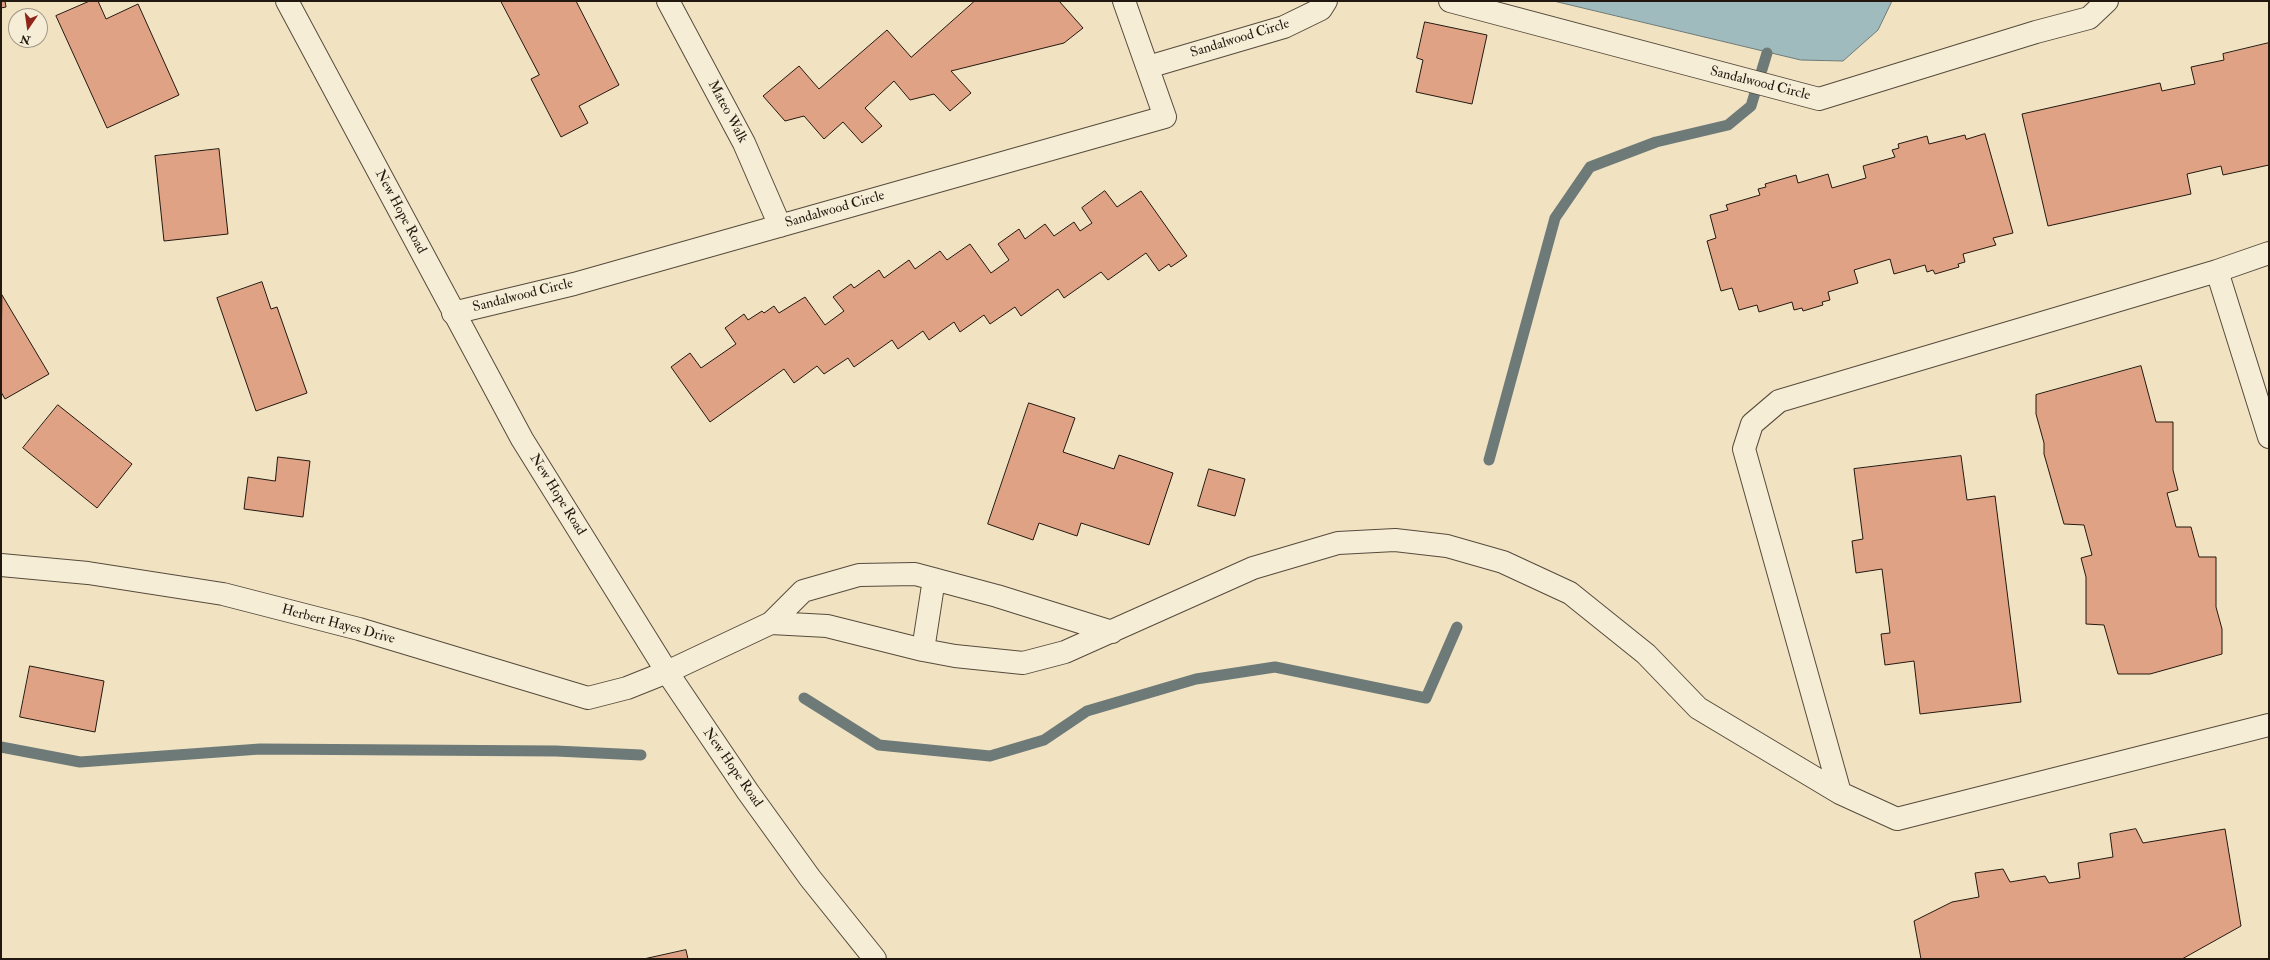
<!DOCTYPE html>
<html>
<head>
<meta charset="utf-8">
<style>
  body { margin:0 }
  #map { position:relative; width:2270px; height:960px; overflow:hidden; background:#f1e3c2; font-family:"IM FELL Double Pica",serif }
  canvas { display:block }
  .frame { position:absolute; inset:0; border:2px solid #23180f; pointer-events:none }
  .north { position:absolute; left:8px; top:8px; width:40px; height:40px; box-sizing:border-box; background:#f6edd7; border:1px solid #a29887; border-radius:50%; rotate:193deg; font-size:11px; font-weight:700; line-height:16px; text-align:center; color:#23180f }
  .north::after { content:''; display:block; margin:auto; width:14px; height:18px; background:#8f2418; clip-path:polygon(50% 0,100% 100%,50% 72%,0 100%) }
</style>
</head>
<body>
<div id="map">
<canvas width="2270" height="960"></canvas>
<div class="frame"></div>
<div class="north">N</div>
</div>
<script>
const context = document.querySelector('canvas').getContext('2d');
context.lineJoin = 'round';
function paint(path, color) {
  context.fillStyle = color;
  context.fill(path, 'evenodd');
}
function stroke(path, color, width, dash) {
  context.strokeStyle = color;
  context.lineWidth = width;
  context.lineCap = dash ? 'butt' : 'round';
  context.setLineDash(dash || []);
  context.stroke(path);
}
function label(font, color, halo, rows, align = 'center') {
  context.font = font + ' "IM FELL Double Pica",serif';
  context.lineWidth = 3;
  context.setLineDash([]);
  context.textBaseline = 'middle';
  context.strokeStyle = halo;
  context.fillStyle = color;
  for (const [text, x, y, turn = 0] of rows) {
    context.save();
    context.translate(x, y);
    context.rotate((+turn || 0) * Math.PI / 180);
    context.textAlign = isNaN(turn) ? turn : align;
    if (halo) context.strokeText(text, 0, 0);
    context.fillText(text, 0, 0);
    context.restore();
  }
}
const water = new Path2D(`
  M1554,1h338l-14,29 -35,31 -42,-1z`);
const stream = new Path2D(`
  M1489,460l66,-242 35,-51 66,-25 72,-17 23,-19 16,-53
  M804,698l75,47 111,11 54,-16 43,-29 109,-32 79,-12 151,31 31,-71
  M1,747l79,15 180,-13 296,2 85,4`);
const building = new Path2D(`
  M1,1h4l1,6 -5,1z
  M90,1h8l8,18 32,-15 41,91 -72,33 -51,-112z
  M501,1h75l43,84 -40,21 9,17 -27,14 -30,-58 8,-4z
  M975,1h84l24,27 -19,15 -113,28 20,22 -21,18 -16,-17 -24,6 -16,-19 -29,27 17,18 -20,17 -19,-21 -19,17 -20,-23 -19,5 -22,-25 36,-30 20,23 68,-59 24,27z
  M1425,22l62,13 -15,69 -56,-12 7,-32 -6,-2z
  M2269,43v122l-46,10 -2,-9 -34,8 4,20 -143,32 -26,-112 138,-31 2,8 33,-7 -4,-17 33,-7 -1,-6z
  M1985,134l28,99 -20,5 3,7 -33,9 2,8 -7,2 1,3 -24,7 -2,-4 -6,2 -2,-7 -31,9 -4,-15 -36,11 4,13 -30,9 2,8 -8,2 1,3 -20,6 -1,-3 -8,2 -2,-8 -33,10 -2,-7 -18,5 -7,-22 -11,3 -14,-50 9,-3 -6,-23 18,-5 -2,-5 34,-10 -2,-6 8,-2 -1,-3 31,-9 2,8 30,-9 4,14 34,-10 -3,-12 32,-9 -3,-7 7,-2 -1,-4 29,-8 2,8 36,-9 1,4z
  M219,149l9,85 -64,7 -9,-85z
  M1105,191l12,16 24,-16 46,65 -16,11 -2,-3 -10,7 -13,-18 -38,27 -7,-8 -37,26 -6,-9 -37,27 -6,-9 -25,17 -6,-9 -24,17 -6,-10 -25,18 -6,-9 -25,18 -6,-9 -38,27 -6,-9 -24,16 -7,-8 -23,17 -10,-14 -74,53 -39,-55 19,-14 11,15 35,-24 -11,-16 19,-14 4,6 14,-9 2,2 10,-7 5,7 26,-16 20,28 19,-14 -11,-14 18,-13 3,4 25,-18 5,8 25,-18 6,9 25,-18 7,9 23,-16 21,29 18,-13 -11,-16 21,-15 6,10 20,-15 9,12 20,-14 6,9 12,-8 -10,-15z
  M262,282l9,27 6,-2 30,86 -51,18 -39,-113z
  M2,295l47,79 -44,25 -4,-7z
  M2141,366l15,56h17v48l5,20 -11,3 9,34h15l8,30h17v50l6,22v25l-72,20h-32l-14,-49 -18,-1v-47l-5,-19 11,-3 -8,-30 -20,-1 -20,-70v-11l-8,-29v-19z
  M1029,403l46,15 -12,34 51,17 5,-14 54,18 -24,72 -68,-22 -4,13 -38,-13 -6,17 -45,-16z
  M58,405l74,59 -35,44 -74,-60z
  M1961,456l6,44 28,-4 26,206 -101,12 -6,-53 -29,4 -4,-31 9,-1 -8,-64 -26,4 -4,-32 11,-2 -9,-70z
  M278,457l32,4 -7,56 -59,-8 4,-32 27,4z
  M1209,469l36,10 -10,37 -37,-10z
  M30,666l74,15 -9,51 -75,-15z
  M2136,829l7,14 82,-14 16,97 -59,33h-261l-7,-38 38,-19 27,-5 -4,-24 28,-4 7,13 35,-6 4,7 31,-5 -2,-15 35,-6 -3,-23z
  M686,950l2,9h-44z`);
const service = new Path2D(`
  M2217,271l52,-18
  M771,623l56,3 96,24 32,6 68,7 42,-11 188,-84 85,-25 57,-3 52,6 56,16 67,31 76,61 52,54 142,85 57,26 372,-94
  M923,650l11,-71
  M667,672l104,-49 32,-32 56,-16 56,-1 82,22 115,36
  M1840,793l-96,-344 8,-25 27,-23 438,-130 52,166`);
const minor = new Path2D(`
  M668,1l76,142 36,83
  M1450,1l369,98 217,-67 53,-14 18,-17
  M1148,67l136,-40 37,-18 5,-8
  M453,313l121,-29 591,-167 -41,-116
  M1,565l87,8 135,21 136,35 229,69 39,-10 40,-16`);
const tertiary = new Path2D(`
  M287,1l235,438 145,233 81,120 62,86 65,81`);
const streetNames = [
  ["Sandalwood Circle",1240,39,-17],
  ["Sandalwood Circle",1760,84,14],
  ["Mateo Walk",727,112,62],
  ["Sandalwood Circle",835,210,-16],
  ["New Hope Road",400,212,62],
  ["Sandalwood Circle",523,296,-14],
  ["New Hope Road",557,495,58],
  ["Herbert Hayes Drive",338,625,15],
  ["New Hope Road",732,768,55]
];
paint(water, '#a0bbbe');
stroke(water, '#6e7a78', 1);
stroke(stream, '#6e7a78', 11);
paint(building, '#dfa285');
stroke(building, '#23180f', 1);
stroke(service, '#564b3c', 24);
stroke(minor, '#564b3c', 24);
stroke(tertiary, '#564b3c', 24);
stroke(service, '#f6edd7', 22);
stroke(minor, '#f6edd7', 22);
stroke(tertiary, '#f6edd7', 22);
label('14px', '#23180f', '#f6edd7', streetNames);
</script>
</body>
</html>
